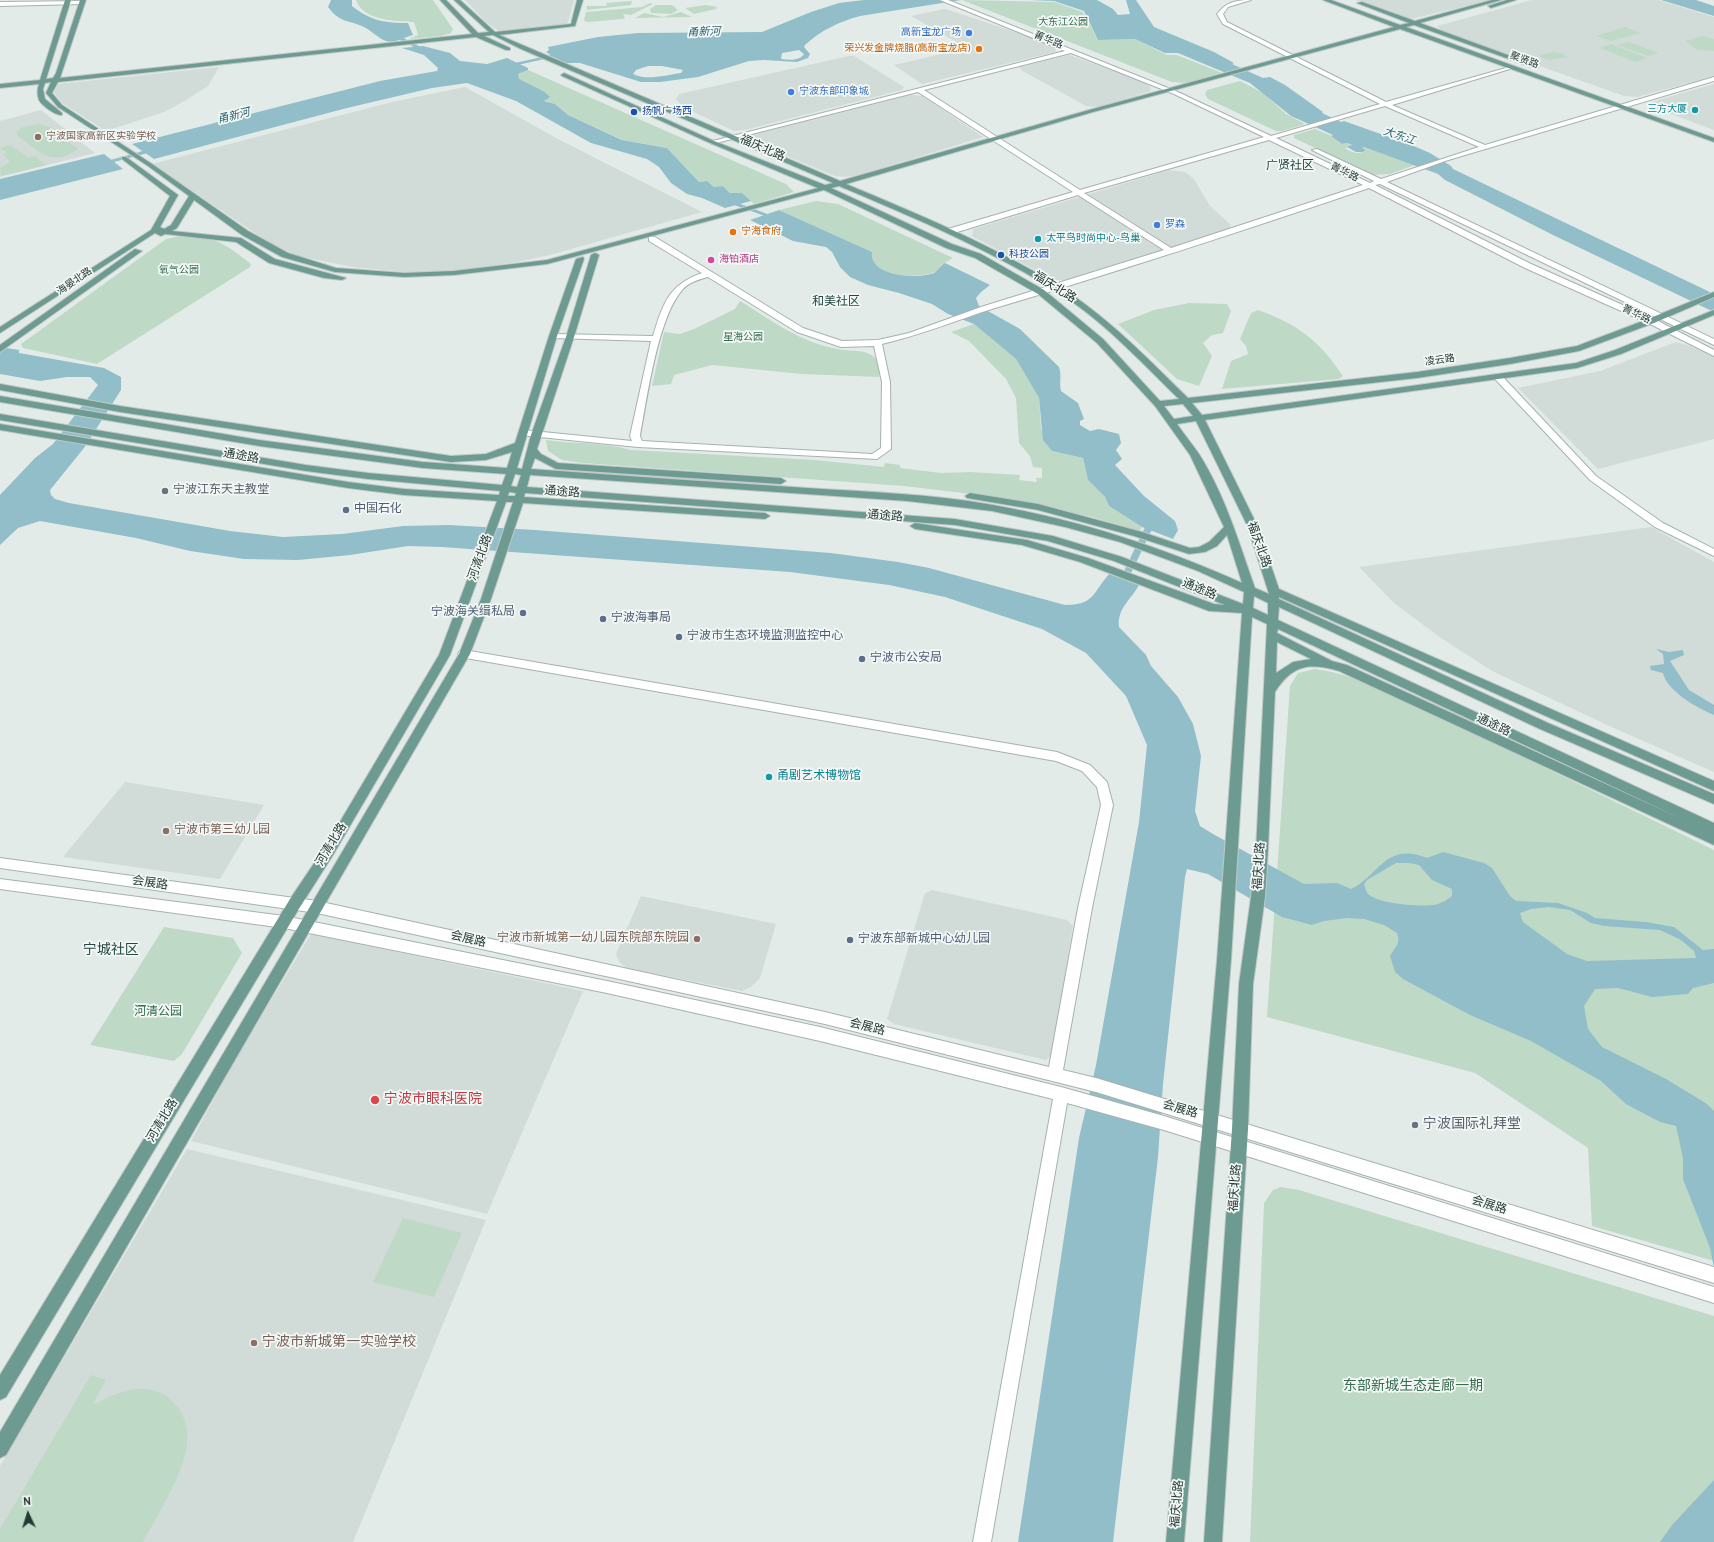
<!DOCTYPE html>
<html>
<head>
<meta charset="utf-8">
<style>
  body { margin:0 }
  #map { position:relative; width:1714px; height:1542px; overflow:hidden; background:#e3ebe8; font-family:Overpass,sans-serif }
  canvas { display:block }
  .north { position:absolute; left:8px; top:1494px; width:40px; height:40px; -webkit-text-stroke:3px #f3f8f6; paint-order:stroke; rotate:356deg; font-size:11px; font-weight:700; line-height:16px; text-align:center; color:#253a35 }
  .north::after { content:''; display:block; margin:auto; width:14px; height:18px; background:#253a35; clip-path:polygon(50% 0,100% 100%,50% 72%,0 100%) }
</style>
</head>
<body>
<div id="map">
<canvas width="1714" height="1542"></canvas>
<div class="north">N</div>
</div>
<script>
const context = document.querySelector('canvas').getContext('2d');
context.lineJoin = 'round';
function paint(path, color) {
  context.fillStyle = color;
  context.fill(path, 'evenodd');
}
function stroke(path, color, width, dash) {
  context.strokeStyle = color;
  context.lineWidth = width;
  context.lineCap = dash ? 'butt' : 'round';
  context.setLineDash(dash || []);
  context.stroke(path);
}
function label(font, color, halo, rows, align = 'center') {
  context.font = font + ' Overpass,"Noto Sans SC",sans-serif';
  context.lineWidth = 3.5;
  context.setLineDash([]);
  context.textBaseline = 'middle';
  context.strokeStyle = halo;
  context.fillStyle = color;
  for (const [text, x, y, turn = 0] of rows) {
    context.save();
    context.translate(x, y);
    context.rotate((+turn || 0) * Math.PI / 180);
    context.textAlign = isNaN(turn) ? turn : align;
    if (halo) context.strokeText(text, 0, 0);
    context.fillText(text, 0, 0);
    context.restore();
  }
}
const built = new Path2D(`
  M465,0h109l-6,22 -3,2 -66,7 -12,-8z
  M1355,0h137l-81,19z
  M1532,0h126l56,17v59l-77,21 -13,-1 -175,-62 -8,-4 -4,-4z
  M944,9l5,1 102,34 5,4 -1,4 -133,32 -28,-19 69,-16 1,-2 -4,-3 -49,-28z
  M1069,55l75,27 7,6 -1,3 -50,16 -14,-1 -65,-36 -1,-3z
  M849,56h5l50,31 -2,3 -157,40 -11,1 -51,-24 -7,-8 3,-5z
  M219,67l-11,19 -25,16 -19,10 -58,19 -44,-28 -8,-11 4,-8z
  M1714,84v46l-67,-25 1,-2z
  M465,87l91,51 146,74 -152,43 -33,7 -55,8 -56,2 -53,-5 -55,-11 -31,-15 -115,-77 240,-62z
  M910,95l13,1 60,41 -124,38 -15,2 -9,-1 -80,-33 -4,-4v-4z
  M41,110l54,43 -95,24v-56z
  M1169,170l16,2 9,7 16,27 21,19 -3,5 -163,50h-11l-82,-44 1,-7z
  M1676,342l15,4 23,11v82l-116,30 -80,-81 82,-17z
  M1651,527l63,35v210l-98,-43 -124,-58 -51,-33 -47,-35 -35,-36z
  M125,782l139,23 -44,74 -157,-22z
  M932,890l135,30 6,6 -21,128 -6,6 -152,-36 -7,-5 38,-126z
  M641,896l135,28 -16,54 -9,9 -9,4 -115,-23 -8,-6 -3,-8z
  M311,934l272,57 -96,223 -296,-73 45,-83z
  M187,1149l299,71 -133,322h-353v-76z`);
const green = new Path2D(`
  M356,0h77l20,29 -2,4 -10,3 -32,3 9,-4 -4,-13c-18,-1 -51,-1 -58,-22z
  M962,0l92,2 29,10 15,28 37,-1 32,16h10l45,18 -34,10 -16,-1z
  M632,1l-1,4 -44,5v-4h20l-1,-3z
  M650,3l3,1 -22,11 -8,-1 2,4 -3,1 -34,3 -4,-1 2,-9 56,-5z
  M656,5h16l6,5 -7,4 -20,-1 -1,-4z
  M706,5l11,2 -1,2 -22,5 -9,-6z
  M681,12l11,5 -57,1 9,-5 19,4z
  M1625,27l15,6 -29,8 -15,-5z
  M1703,36l11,3v12l-17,-1 -12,-9z
  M1628,42l31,11 -11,3 -31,-11z
  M1611,44l36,14 -11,4 -36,-14z
  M1554,52l10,2 3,3 -18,3 -8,-3v-2z
  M528,70l258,114 8,8 -40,12 -12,-11h-12l-7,-7 -9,1 -7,-6 -8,1 -32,-34 -44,-8 -55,-25 -13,-11 -12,-4 6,-3 -30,-18 -1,-5z
  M1240,81l23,12 23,21 19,10 -23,7h-6l-68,-32 -3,-5 2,-4z
  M39,124l11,3 28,22c-26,19 -40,2 -61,-14v-3l5,-5z
  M1315,129l17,7h-1l11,8 5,-1 5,3 -7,2c7,5 14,7 22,2l-5,-2 2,-1 51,18 -25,9 -18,1 -78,-37v-3z
  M11,145l17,13 6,-2 12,9 -45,11 -1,-8 10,-6 -7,-8 4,-1 -7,-5z
  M816,201l22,3 115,54 -12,7 -2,5c-16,10 -70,9 -67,-18l-93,-42z
  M190,234c25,2 42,15 61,30l-1,3 -153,97 -74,-16 -2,-4 145,-105z
  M740,301c31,19 61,42 98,48 20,4 27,-2 42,13l-1,15 -77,-3 -90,-9 -38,10 -3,9 -19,2 12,-54 16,2 14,-5 41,-20z
  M1189,303l38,1 4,7 -8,22 -11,2 -9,8 9,13 -13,30 -22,-7 -59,-55 36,-14z
  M1258,310c38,13 62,31 85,66l-4,3 -117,10 9,-28 17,-7 -2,-8 -6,-7 11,-26z
  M974,324l42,35 23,39 2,30 11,23 31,7 5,22 17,17 4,9 33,21 -3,4 -47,-14 -96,-20 -92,-11 -321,-23 -21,-3 -14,-9 -2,-11c27,4 58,2 85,10l184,10 69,7 1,-4 15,2v3l41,5 29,-1 50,3 -1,5 18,2 -1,-4h6v-10l-9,-1 -3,-11 -11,-13 -3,-45 -10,-19 -37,-38 -18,-9z
  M1315,669c50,7 98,36 143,57 86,41 171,82 256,124v411l-122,-35 -4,-78 -113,-75 -208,-56 23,-331 8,-13z
  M164,927l69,11 9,15 -60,101 -8,7 -84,-16z
  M1281,1187l18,3 415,126v226h-464l14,-339 9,-13z
  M403,1218l59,15 -28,64 -61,-15z
  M91,1375l15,5 -14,25c14,-6 27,-14 43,-16 36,-3 58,27 51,62 -7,30 -28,63 -43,91h-143v-13z`);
const water = new Path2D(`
  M331,0h21v6c19,15 33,17 56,17l5,12c-8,2 -19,9 -27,6 -8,-3 -15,-11 -24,-15 -15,-6 -23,-4 -34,-19z
  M864,0h97l-101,16c-21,6 -39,14 -55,29l-1,2 6,7 -2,4 -11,4 -33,-2 -15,1 -51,16 -38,5h-19l-61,-19h-17l-17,-11 3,-2 -1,-3 50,-10 40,-4 124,-1 49,-20 28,-9zM799,50l5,4c-4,7 -15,6 -23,5l1,-6zM648,66h14l21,4 -2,3c-15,2 -35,8 -48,1l3,-4z
  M1030,0h67l16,9 5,6 12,-1 -4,-14h10l18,27 60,25 20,11 -2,1 31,14 7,-1 15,8 38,27 -1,1 19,9 3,-1 65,23 21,9 21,13 2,3 261,125v18l-161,-77 -108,-55 -7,-6 -74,-27 -2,1 4,2 -3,2h-7l-9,-5 5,-2 -5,-2 -5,1 -11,-8 2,-1 -42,-19 -41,-33 -72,-30h-13l-30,-14 -37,1 -14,-29 -30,-10z
  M1661,0h35l18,6v10z
  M423,46l27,7 10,8 27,3 20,-6 21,10v2l-10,4 1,5 24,12 7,6 -6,4 11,3 13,11 54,25 45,8 32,34 8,-1 7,6 9,-1 7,7h12l9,8 -26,7 -23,-10 -15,-4 -16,-11 -12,-16 -12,-8 -56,-16 -75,-42 -49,-18 -35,5 -85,20 -193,51 -22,-15 248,-63 57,-10 1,-3 -14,-13 -22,-7z
  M104,154l19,15 -123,31v-21z
  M779,210l93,42c-3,24 43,27 59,22 7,-1 8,-8 14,-11l45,22 -9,7 -5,6 3,8 41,23 39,38c3,9 0,15 2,24l17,12 6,16 -4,2v4l10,6 9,-2 20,5 2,9 -5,7 6,9 -7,6 29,31 31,25 3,9 -5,9 -31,-12 -33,-21 -4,-9 -17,-17 -5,-22 -31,-7 -9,-11 -4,-42 -23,-39 -42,-35 -26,-10 -16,-10 -33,-11 -31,-8 -18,-8 -10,-10 -8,-15 -6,-5 -33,-6 -43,-21z
  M0,347l19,3v3l85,15 17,9v13l-37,58 -34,42 1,5 4,4 14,4 161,28 53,6 59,-3 61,-8 46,-1 86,5 296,23 67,9 31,6 136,37c29,0 27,-11 44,-31l30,11c-8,15 -22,23 -20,42l27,28 5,11 27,31 15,27 8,32 -6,55 5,15 13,8 91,50 33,-1 14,6c28,-13 34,-48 76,-31l16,-6 41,11 8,5 18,28 6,5 42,2 29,10 8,5 51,4 28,5 29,23 11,-1v34l-21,5 -5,6 -36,3 -34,-9 -23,1 -11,17 4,23 14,18 64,32 41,25 7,7v157l-4,-20 -27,-69v-21l-7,-32 -16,-4 -34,-18 -25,-23 -70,-40 -61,-26 -67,-36 -8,-7 -5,-16c5,-9 11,-12 7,-23l-13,-8 -20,-6 -17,-1 -23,3 -12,4 -30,-8 -74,-43 -21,-5 -2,8 -22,207 -5,73 -45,385h-95l61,-404 17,-73 43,-243 8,-77 -21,-49 -40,-43 -44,-24 -97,-32 -56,-12 -99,-13 -348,-25 -34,-1 -58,9 -52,5 -54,-1 -54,-8 -54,-13 -96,-17 -22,7 -18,17v-50l35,-37 18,-14 45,-59 -8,-8h-23l-27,4 -40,-7zM1396,863h13l10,2 13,15 20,9v7c-4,3 -8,6 -14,8 -13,4 -60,0 -70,-10 -2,-2 -3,-7 -4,-9l3,-5zM1549,907l21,3 21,13 13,3 56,4 21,10 13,11 2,7 -109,3 -20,-7 -44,-32 -3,-9 11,-4z
  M1656,649l13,3 14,-2 1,5 -14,6 19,29 25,15v10c-17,-7 -47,-24 -51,-42l-12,-3 -1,-4 14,-2 -1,-10z
  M1714,1480v62h-54l12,-17z`);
const canal = new Path2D(`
  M388,32h4l38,20 -4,1 -38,-19z
  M565,52l2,2 -63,14 -3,-2z
  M157,147l2,1v2l-60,16 -3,-2z
  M723,199h4l54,20 -5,1 -53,-19z
  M1148,516l3,1 4,6 -33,69 -1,2h-6l-1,-2 33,-69 -3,-4z`);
const minor = new Path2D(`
  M940,0h8l230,92 93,44 109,-32 -157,-80 -6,-10c9,-12 19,-14 34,-14l-23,7 -5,7 4,8 159,80 127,-36v2l-121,37 93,40 229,-68v4l-269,80 -58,21 327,157v6l-334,-161 -5,1 156,79 123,55 60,31v6l-66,-33 -123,-55 -156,-80c-124,42 -249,83 -374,120 -38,12 -74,27 -113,36l8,38 1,67 -14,10 -239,-12 -118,-12 -2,-2 5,-3 109,11 -2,-5 21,-95 -98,-3 -4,-2 4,-2 100,2c10,-32 15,-51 49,-63l-53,-32v-4h6l148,91 39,13 36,-1 31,-7 72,-26 183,-57 -86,-55 -124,38h-6v-4l125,-37 -155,-100 -206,52 -3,-2 356,-91zM1071,53l103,41 90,43 -184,53 -156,-100zM1385,106l94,41 -98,32 -64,-30 -5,1 62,31 -4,2 -94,-45zM1269,140l94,45 -192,63 -87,-55zM708,277l89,55 44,15 33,-1 8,36 -1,66 -9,6 -230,-13 -2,-5c7,-38 18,-120 43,-147 6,-7 17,-10 25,-12z
  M84,1l-2,3 -82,2v-4z
  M1498,374l3,1 95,101 67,47 51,26v7l-59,-29 -65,-47 -95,-101 -1,-2z
  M464,650l593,102 33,13 17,17 6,23 -21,103 -29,162 33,8 618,189v16l-618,-191 -271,-68 -508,-111 -317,-45v-10l317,43 508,111 224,55 29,-159 23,-103 -4,-18 -15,-16 -26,-10 -596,-104 -2,-3 2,-3z
  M0,879l284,37 323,65 213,46 241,60 103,29 550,171v16l-550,-173 -97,-27 -76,439h-18l80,-443 -233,-58 -213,-48 -323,-65 -284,-39z`);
const major = new Path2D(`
  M65,0h6l-25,79 7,-1 3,-5 24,-73h6l-26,78 412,-44 -32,-34h6l32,33 11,-1 -35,-32h6l35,32 76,-8 6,-24h6l-8,26 -76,9 341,146 249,-71 305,-83 -71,-27h8l69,25 9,-2 -52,-20 5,-1 53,19 77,-21h9l-81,23 118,43v2h-4l-120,-43 -8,2 308,111v4l-314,-113 -307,83 -247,72c72,30 144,60 211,101 49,30 90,73 131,113l229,-26 93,-14 67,-12 71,-27 66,-27v5l-60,26 -75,28 -69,13 -93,14 -225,25 10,12 374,-52 39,-13 99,-40v5l-93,39 -44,14 -372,52 52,105 22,64 435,192v10l-435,-194v2l269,124 166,71v10l-174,-75 -261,-122 -1,13 436,203v11l-2,-1 2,1v11l-375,-174c-30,-9 -47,-6 -64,21l-7,158 -3,47 -12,87 -5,145 -26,413h-18l28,-413 7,-145 12,-87 5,-47 11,-226 -15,-7 -21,343 -47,582h-18l51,-582 25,-347 -33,-2 -129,-49 -58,-17 -107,-16 -5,-3 5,-3 112,17 61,18 126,46 11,1 -111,-44 -66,-20 -93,-16 -430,-32 -1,4 241,16 5,3 -5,3 -242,-16 -32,96 -21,55 -464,801 -6,3v-26l459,-778 22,-55 32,-97h-7l-56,153 -117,200 -33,52 -294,490 -6,3v-25l290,-476 35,-52 114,-192 58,-154 -93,-6 -56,-7 -348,-58v-6l348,58 56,7 95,6 1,-4 -132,-12 -62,-8 -306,-51v-6l306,51 62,8 134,12 4,-11 -83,-6 -164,-22 -259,-44v-6l259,44 164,22 84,6 5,-16 -26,8 -35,2 -331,-50 -120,-22v-6l120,22 331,50 35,-2 29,-11 34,-107 27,-77 7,-2 1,2 -27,77 -40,132 5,1 9,-34 35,-98 25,-82 4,-2 4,2 -25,82 -37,112 4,5 17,9 223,15 5,3 -5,3 -225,-15 -21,-11 -4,11c93,7 185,13 277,19 61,4 124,6 185,17 86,15 169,42 249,78l-15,-48 -10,11 -12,6 -16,2 -55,-18 -96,-26 -71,-12 -2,-2 5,-3 68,11 104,28 48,16 9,-1 10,-5 15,-15 -34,-72 -35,-49 -58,-63 -59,-49 -63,-36 -29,-10 -122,-58 -277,74 -93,11 -50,2 -69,-5 -53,-15 -40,-22 -48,-35 -17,28 -5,3 69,7 34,21 71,19 -4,2 -18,-2 -55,-15 -33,-21 -71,-8 -4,2 -6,-3 -155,100v-6l151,-97 19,-34 -48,-37v-2h4l52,38 -18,32 4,2 7,-4 18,-29 -41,-30 -90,-59 -12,-14 5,-11 -6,1 -2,6 2,10 17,14v2c-6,1 -21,-10 -23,-15 -2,-5 -2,-11 0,-16l-39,4v-4l40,-4zM493,35l28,14 312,134 -8,2 -111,-44 -150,-68 -3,2 1,1 148,67 108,45 -271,72 -93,11 -50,2 -68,-5 -48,-15 -40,-22 -96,-67 -90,-59 -10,-12 6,-11 418,-45 30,13h4v-2l-26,-12zM839,186c73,31 145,61 212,102 49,29 88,72 128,111l-19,2 -57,-62 -59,-49 -63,-36 -29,-10 -121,-56zM1183,404l10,12 -19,3 -10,-13zM1196,421l51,104 22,69 -14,-6c-16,-45 -30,-93 -56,-134 -7,-10 -15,-20 -22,-30zM515,474l6,1 -4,12 -6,-1zM530,475l377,26 85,10 73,16 55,15 78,29 46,21 -1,12 -121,-47 -69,-21 -98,-17 -428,-32zM509,492l7,1 -1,3h-7zM1254,596l14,7v12l-15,-7zM1278,629l406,191 -337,-155 -15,-4 -55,-28zM1277,642l34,17 -18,3 -17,11z
  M1507,0h9l-25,8 -3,-2z
  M135,249l7,2 -142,101v-7z`);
const markers = [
  [969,33,4,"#3f7fe0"],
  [979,49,4,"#e8710a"],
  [791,92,4,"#3f7fe0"],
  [1695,110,4,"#0f9aa8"],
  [634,112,4,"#1a4fb4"],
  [38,137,4,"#8d6e63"],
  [1157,225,4,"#3f7fe0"],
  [733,232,4,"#e8710a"],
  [1038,239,4,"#0f9aa8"],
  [1001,255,4,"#1a4fb4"],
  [711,260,4,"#d1479c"],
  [165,491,4,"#6b7280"],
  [346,510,4,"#5c6f8a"],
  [523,613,4,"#5c6f8a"],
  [603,619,4,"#5c6f8a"],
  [679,637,4,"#5c6f8a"],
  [862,659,4,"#5c6f8a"],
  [769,777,4,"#0f9aa8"],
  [166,831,4,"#8d6e63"],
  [697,939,4,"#8d6e63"],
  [850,940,4,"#5c6f8a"],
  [375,1100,5,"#e0444e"],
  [1415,1125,4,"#6b7280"],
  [254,1343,4,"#8d6e63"]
];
const farParknames = [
  ["大东江公园",1063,23],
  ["氧气公园",179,271],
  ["星海公园",743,338]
];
const farShopnames = [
  ["高新宝龙广场",961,33,"right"],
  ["宁波东部印象城",799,92],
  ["罗森",1165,225]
];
const farStreetnames = [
  ["菁华路",1048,41,22],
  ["聚贤路",1524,61,20],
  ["菁华路",1344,173,26],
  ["海晏北路",75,282,-35],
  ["菁华路",1636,315,25],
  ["凌云路",1440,361,-8]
];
const farFoodnames = [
  ["荣兴发金牌烧腊(高新宝龙店)",971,49],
  ["宁海食府",741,232,"left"]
];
const farCulturenames = [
  ["三方大厦",1687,110],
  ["太平鸟时尚中心-鸟巢",1046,239,"left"]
];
const farTransitnames = [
  ["扬帆广场西",642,112],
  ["科技公园",1009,255]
];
const farEducationnames = [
  ["宁波国家高新区实验学校",46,137]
];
const farHotelnames = [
  ["海铂酒店",719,260]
];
const farWaternames = [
  ["甬新河",704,33,-2],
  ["甬新河",234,117,-14],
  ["大东江",1399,137,19]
];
const streetNames = [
  ["福庆北路",762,149,24],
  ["福庆北路",1054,288,32],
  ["通途路",241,457,10],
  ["通途路",562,493,4],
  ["通途路",885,517,4],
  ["福庆北路",1258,545,70],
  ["河清北路",481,558,-70],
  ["通途路",1199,590,23],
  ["通途路",1493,726,25],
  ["河清北路",332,845,-59],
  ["福庆北路",1260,866,-86],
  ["会展路",150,884,8],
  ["会展路",468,940,13],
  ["会展路",867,1028,14],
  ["会展路",1180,1110,16],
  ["河清北路",163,1121,-59],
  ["福庆北路",1236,1188,-86],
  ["会展路",1489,1206,17],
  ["福庆北路",1178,1504,-85]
];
const farQuarternames = [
  ["广贤社区",1290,167],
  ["和美社区",836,303]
];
const worshipNames = [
  ["宁波江东天主教堂",173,491]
];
const serviceNames = [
  ["中国石化",354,510],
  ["宁波海关缉私局",515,613,"right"],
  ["宁波海事局",611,619],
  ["宁波市生态环境监测监控中心",687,637],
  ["宁波市公安局",870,659],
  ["宁波东部新城中心幼儿园",858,940]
];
const cultureNames = [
  ["甬剧艺术博物馆",777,777]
];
const educationNames = [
  ["宁波市第三幼儿园",174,831],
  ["宁波市新城第一幼儿园东院部东院园",689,939,"right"]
];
const parkNames = [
  ["河清公园",158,1013]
];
const quarterNames = [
  ["宁城社区",111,951]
];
const nearHealthnames = [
  ["宁波市眼科医院",384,1100]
];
const nearWorshipnames = [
  ["宁波国际礼拜堂",1423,1125]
];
const nearEducationnames = [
  ["宁波市新城第一实验学校",262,1343]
];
const nearParknames = [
  ["东部新城生态走廊一期",1413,1387]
];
paint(built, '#d1dbd7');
paint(green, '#bfd9c7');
paint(water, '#92bec9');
paint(canal, '#92bec9');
stroke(minor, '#a6b2af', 2);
stroke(major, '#c2c8c6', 2);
paint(minor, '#fff');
paint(major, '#6d9b91');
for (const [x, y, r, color] of markers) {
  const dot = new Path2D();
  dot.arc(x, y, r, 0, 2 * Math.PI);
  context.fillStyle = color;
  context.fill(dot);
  stroke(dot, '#f3f8f6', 1.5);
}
label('10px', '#346c4c', '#f3f8f6', farParknames);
label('10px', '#366cbe', '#f3f8f6', farShopnames, 'left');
label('10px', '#253a35', '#f3f8f6', farStreetnames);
label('10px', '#c56008', '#f3f8f6', farFoodnames, 'right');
label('10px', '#0d838f', '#f3f8f6', farCulturenames, 'right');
label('10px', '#164399', '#f3f8f6', farTransitnames, 'left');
label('10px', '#785e54', '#f3f8f6', farEducationnames, 'left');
label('10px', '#b23c85', '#f3f8f6', farHotelnames, 'left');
label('italic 11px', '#275f6e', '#f3f8f6', farWaternames);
label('12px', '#253a35', '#f3f8f6', streetNames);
label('12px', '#234942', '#f3f8f6', farQuarternames);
label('12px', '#5b616d', '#f3f8f6', worshipNames, 'left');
label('12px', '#4e5e75', '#f3f8f6', serviceNames, 'left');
label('12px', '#0d838f', '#f3f8f6', cultureNames, 'left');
label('12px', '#785e54', '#f3f8f6', educationNames, 'left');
label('12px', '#346c4c', '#f3f8f6', parkNames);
label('14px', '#234942', '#f3f8f6', quarterNames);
label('14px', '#be3a42', '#f3f8f6', nearHealthnames, 'left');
label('14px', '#5b616d', '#f3f8f6', nearWorshipnames, 'left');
label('14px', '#785e54', '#f3f8f6', nearEducationnames, 'left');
label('14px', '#346c4c', '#f3f8f6', nearParknames);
</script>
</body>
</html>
